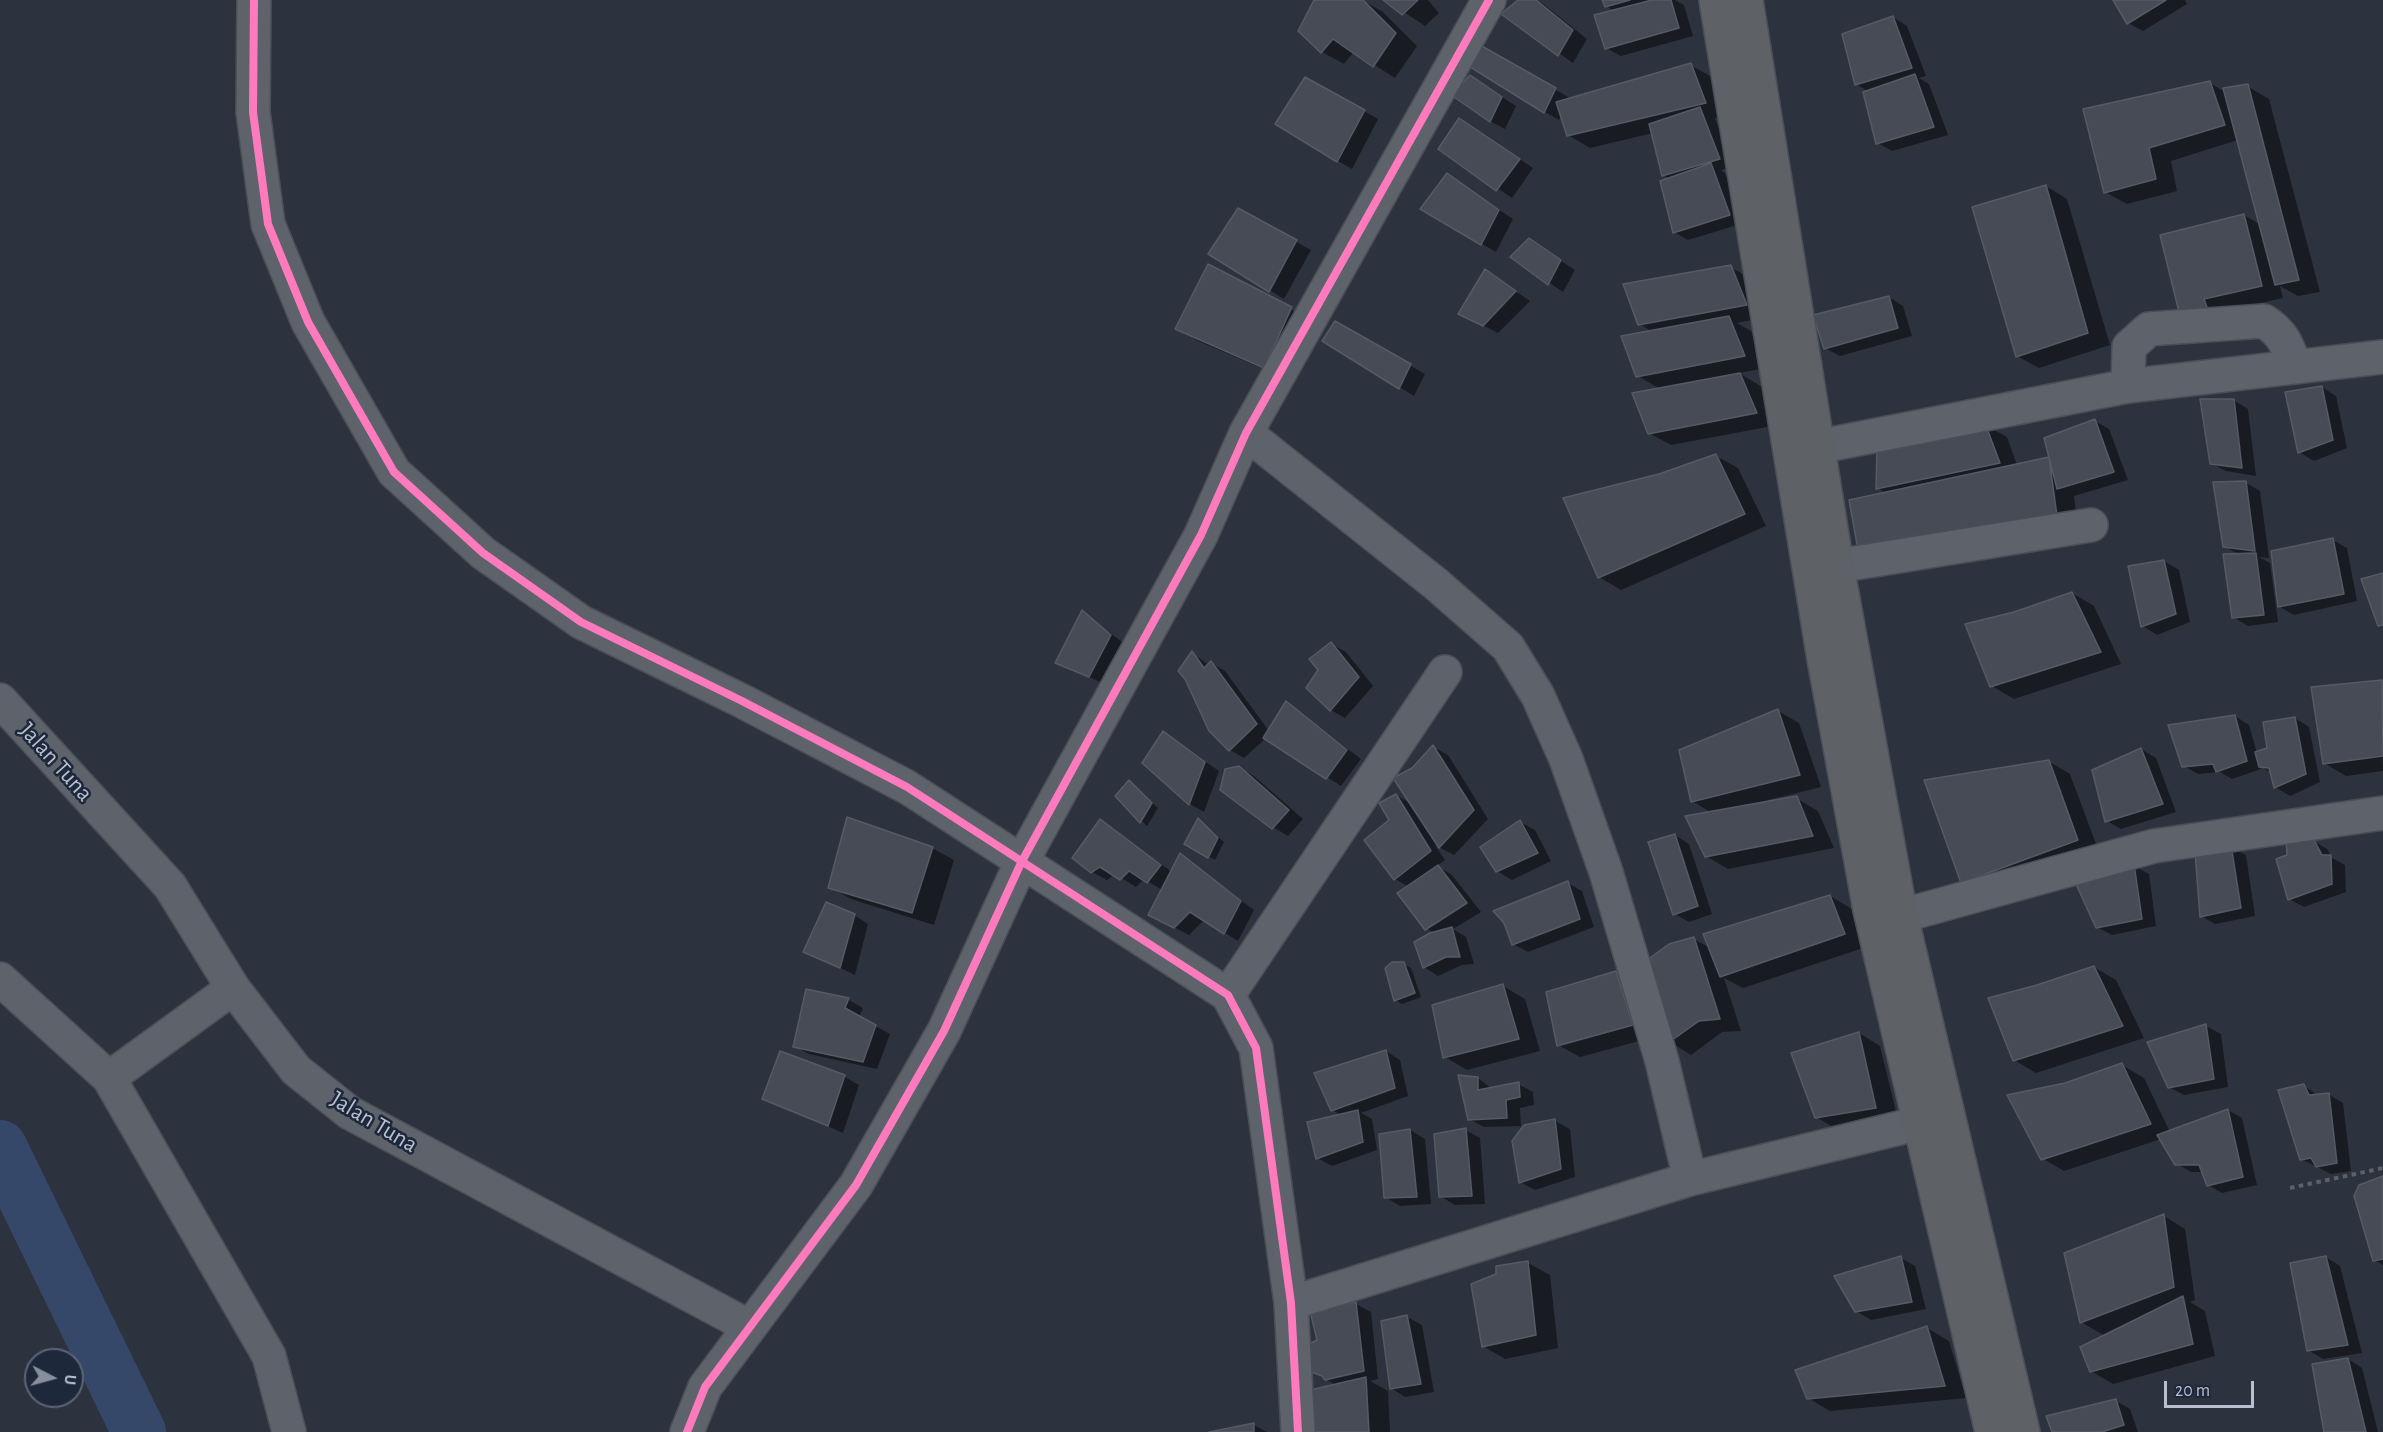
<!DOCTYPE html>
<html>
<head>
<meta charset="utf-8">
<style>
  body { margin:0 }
  #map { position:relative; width:2383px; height:1432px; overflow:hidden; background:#2d333e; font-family:"Alegreya Sans",sans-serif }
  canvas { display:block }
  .north { position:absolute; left:24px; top:1348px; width:60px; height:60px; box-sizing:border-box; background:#1e283b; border:2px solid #5c6476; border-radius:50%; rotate:96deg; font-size:16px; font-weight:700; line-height:24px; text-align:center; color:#b8bfcf }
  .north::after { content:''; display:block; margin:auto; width:21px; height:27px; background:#878e9c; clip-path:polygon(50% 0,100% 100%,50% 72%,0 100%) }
  .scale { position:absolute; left:2164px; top:1381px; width:90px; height:27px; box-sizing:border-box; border:3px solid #b8bfcf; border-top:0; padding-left:8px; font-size:18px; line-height:21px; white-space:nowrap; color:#b8bfcf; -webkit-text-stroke:4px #1e283b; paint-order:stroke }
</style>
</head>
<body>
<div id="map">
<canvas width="2383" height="1432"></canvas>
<div class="north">U</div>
<div class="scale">20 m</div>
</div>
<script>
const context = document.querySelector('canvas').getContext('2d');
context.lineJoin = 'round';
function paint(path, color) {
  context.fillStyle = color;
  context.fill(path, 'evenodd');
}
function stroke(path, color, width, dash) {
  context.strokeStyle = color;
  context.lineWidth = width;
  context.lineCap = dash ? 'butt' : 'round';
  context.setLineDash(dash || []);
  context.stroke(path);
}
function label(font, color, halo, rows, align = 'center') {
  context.font = font + ' "Alegreya Sans",sans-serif';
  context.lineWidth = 5;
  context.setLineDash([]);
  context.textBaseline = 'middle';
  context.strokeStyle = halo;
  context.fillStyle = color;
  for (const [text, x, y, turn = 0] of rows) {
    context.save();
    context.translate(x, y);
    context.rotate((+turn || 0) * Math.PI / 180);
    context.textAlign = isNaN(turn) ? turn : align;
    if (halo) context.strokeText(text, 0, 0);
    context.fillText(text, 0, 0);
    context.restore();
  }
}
const shadow = new Path2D(`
  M1315,0h47l21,12 34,34 -22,32 -41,-26 -10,12 -22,-12 -22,-21z
  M1386,0h42l11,13 -14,13z
  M1521,0h15l6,3 45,36 -14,24 -70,-49z
  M1604,0h71l9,5 9,31 -72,20 -15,-8 8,-37 -8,-5z
  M2114,0h71l2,4 -44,27 -15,-8z
  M1893,17l14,9 19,50 -7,2 10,6 19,51 -56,16 -14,-8 -9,-51 -13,-8z
  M1481,47l89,51 -1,2 121,-35 22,12 15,38 -12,3 18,49 -12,3 4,3 19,50 -56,17 -14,-8 -4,-53 -7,-4 -10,-42 -63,15 -22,-13 -6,-21 -3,6 -14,-8z
  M1470,77l46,29 -11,23 -15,-8z
  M2210,83l15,9 22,-6 22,13 51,193 -22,4 -18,-10 3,12 -58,13h-44l63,-96 17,10 -23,-85 -67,21 6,30 -50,13 -22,-12z
  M1364,111l14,8 -26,50 -14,-8z
  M1474,128l59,40 -21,30 -72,-49z
  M1461,184l52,35 -17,33 -74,-43z
  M2046,186l21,13 43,146 -71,23 -22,-12z
  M1238,210l73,40 -27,49 -74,-46z
  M1529,240l46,30 -12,22 -51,-35z
  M1209,266l104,55 -26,58 -89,-38 -21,-12z
  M1730,267l22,12 16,38 -31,6 14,8 15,37 -27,5 23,14 16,38 -107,20 -22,-12 11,-44 -22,-13 14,-44 -12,-8z
  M1499,280l31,21 -32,32 -24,-12z
  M1889,297l14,9 9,30 -72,20 -15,-8z
  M1336,323l89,51 -11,22 -90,-55z
  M2322,387l14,9 11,52 -33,13 -15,-9 -12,-58z
  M2233,400l15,9 8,67 -30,-5 -15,-8z
  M2095,421l14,8 19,51 -54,16 4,32 -191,-34 -9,-6 107,-63 22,12 10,28 34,-7z
  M1716,456l22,12 28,58 -145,64 -22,-13 60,-102z
  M2246,483l14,8 9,67 -10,-1 11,6 8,59 -30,4 -15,-9 7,-62 -16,-9z
  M2333,540l14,8 10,53 -63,14 -14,-8z
  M2164,561l15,9 11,52 -33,13 -14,-9 -13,-58z
  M2072,593l22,13 27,58 -107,35 -22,-13 23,-73z
  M1082,612l43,32 -21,40 -47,-22z
  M1331,644l15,8 27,34 -28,32 -14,-8 -11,-40z
  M1192,653l17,12 2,-2 14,8 44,60 17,-28 75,56 -20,27 -75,-48 -22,20 -14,-8 -20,-20 -24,-52z
  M2381,682l2,89 -37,5 -22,-13z
  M1778,711l21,12 22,64 -53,13 1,3 27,-5 22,13 16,37 -106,21 -22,-13 6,-43 -20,-12z
  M2235,716l14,9 8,28 11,-4 27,-31 14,9 11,55 -30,14 -15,-9 -3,-14 -12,-7 1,3 -29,10 -12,-7 -22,2 -14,-8z
  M1163,733l56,38 -15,41 -14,-8 -46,-41z
  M1433,747l15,8 40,64 -34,36 -19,-10 10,15 -8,6 15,9 29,37 -28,17 13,8 8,27 -12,1 -24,11 -14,-9 10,-34 -8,-5 -17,-41 -14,-8 -4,-59 5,-25 17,10v-36z
  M2141,749l15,9 20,54 -55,17 -14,-8z
  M2048,761l22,13 29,78 -137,30z
  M1239,768l15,8 49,43 -15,17 -15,-9z
  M1130,782l28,26 -11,18 -30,-30z
  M1199,820l25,22 -9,18 -29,-17z
  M1100,821l72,51 8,-17 74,55 -16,31 -34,-21 -15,15 -25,-13 -2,-32 -18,-11 -8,8 -21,-13 -8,6 -15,-8z
  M1520,822l15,8 16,31 -39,19 -15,-9z
  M1675,835l14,9 23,70 -23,8 -14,-8z
  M2312,840l15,9 5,9 13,7 1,27 -42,15 -15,-8v-42z
  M2231,847l15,8 9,61 -40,8 -14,-8z
  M932,848l22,12 -20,65 -83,-26 -21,-12z
  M2134,866l15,8 7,52 -44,9 -15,-8z
  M1568,883l14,8 12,36 -66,25 -15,-8z
  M1830,896l22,13 14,38 -123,41 -19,-10 17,53 -19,1 -31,23 -21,-13 24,-103 16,9z
  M854,915l14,9 -13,51 -50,-24z
  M1404,964l7,4 10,29 -19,7 -7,-4z
  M2094,967l22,13 28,58 -108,35 -22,-13 24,-73z
  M1616,973l22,13 16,51 -74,20 -22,-12z
  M1503,986l22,13 15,52 -73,19 -22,-13z
  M807,991l42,9 14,8 -4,9 31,17 -13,35 -68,-15 -15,-8z
  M2206,1026l15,8 7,53 -44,8 -15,-8 -20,-44z
  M1859,1033l21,13 18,74 -60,10 -22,-13z
  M1386,1051l14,9 8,36 -47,17 11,6 5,31 -45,16 -15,-8 24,-43 -9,-5z
  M780,1053l65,24 14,8 -16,48 -79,-35z
  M2122,1065l22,13 26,54 58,-22 14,8 15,67 -35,8 -14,-8 -5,-13h-12l-15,-9 -15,-24 -97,32 -22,-13 23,-73z
  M1478,1078l14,11 26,-5 15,8 1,13 -14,3 1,18 -37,1 -15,-8z
  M2303,1085l16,11 9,-2 15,9 8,68 -20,3 -30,-15z
  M1555,1121l15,8 5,48 -40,13 -15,-8z
  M1410,1130l15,9 6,65 -31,2 -15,-9z
  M1465,1130l15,8 5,66 -30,1 -15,-9z
  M2383,1178v87l-9,-5z
  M2164,1216l21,13 10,71 -5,2 15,9 10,45 -102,28 -22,-13 14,-35 -24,-14z
  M2326,1257l14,9 22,87 -39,6 -15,-9z
  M1901,1258l14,8 11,43 -55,11 -15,-9z
  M1528,1263l22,12 8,73 -53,11 -22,-13z
  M1356,1304l15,8 7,67 -8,2 18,10 2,41h-78l24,-47 -26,-15z
  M1407,1317l15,8 12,67 -29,5 -14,-9z
  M1927,1328l22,13 17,57 -136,13 -22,-13z
  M2348,1359l14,9 16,64h-52z
  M2116,1401l14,8 8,23h-85z
  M1254,1425l13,7h-51z`);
const river = new Path2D(`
  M0,1147l139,285`);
const building = new Path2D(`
  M1314,0h49l33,33 -23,34 -40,-28 -12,14 -23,-22z
  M1383,0h35l-16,15z
  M1518,0h18l37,30 -15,26 -57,-42z
  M1602,0h28l-25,7z
  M1652,0h19l8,28 -74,21 -11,-34z
  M2113,0h53l-39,24z
  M1893,16l19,52 -57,17 -13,-51z
  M1480,45l76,43 -12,25 -77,-48z
  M1691,63l15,40 -139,33 -11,-34z
  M1915,74l19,53 -58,17 -13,-52z
  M1470,75l32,22 -12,25 -39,-27z
  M1305,77l60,33 -28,52 -62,-38z
  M2210,81l15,44 -76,23 7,31 -52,14 -21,-84z
  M2248,84l51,196 -24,5 -52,-197z
  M1700,107l20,52 -58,17 -13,-52z
  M1459,118l61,41 -24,32 -58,-42z
  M1711,163l19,52 -57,18 -13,-52z
  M1447,173l52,37 -18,35 -61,-36z
  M2046,185l42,148 -72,24 -44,-150z
  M1238,208l59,32 -28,52 -61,-38z
  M2244,214l18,72 -58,13 4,11 -29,2 -19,-77z
  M1529,238l32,22 -13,25 -38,-28z
  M1208,264l84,43 -28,61 -89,-39z
  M1731,265l16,40 -109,20 -15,-41z
  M1485,269l31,22 -33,35 -25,-12z
  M1889,296l9,32 -74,21 -11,-34z
  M1729,316l16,40 -109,21 -15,-41z
  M1335,321l76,43 -12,25 -77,-48z
  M1740,373l17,40 -109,21 -16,-41z
  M2322,386l11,54 -35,13 -13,-61z
  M2200,399h34l8,69 -32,-4z
  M2095,419l19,53 -57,17 -13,-51z
  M1985,423l15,40 -124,26 1,-39z
  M1716,454l29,60 -147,64 -35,-80 96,-24z
  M2049,457l8,59 -199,34 -9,-50z
  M2246,481l9,70 -32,-4 -10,-65z
  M2333,538l11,56 -66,13 -7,-56z
  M2256,553l8,62 -32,3 -9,-64z
  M2164,560l12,54 -35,13 -13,-61z
  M2383,573v52l-5,1 -17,-47z
  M2072,592l29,60 -111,35 -25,-63 49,-12z
  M1082,610l29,25 -22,42 -34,-14z
  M1331,642l28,35 -29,34 -24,-23 12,-18 -9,-11z
  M1192,651l12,17 7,-7 46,63 -28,27 -20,-20 -24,-52 -7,-8z
  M2382,680l1,76 -60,8 -12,-77z
  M1286,701l61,49 -21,29 -63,-41z
  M1778,709l22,66 -109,27 -12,-52z
  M2235,715l12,46 -31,11 -3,-8 -31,3 -14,-42z
  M2295,717l11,57 -32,14 -5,-20 -10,-1 -4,-15 12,-4 -4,-26z
  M1163,731l42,31 -16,43 -47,-42z
  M1433,745l41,65 -35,38 -46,-70 19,-10z
  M2141,748l22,56 -58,18 -13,-52z
  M2049,760l29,80 -117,43 -37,-103z
  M1239,766l50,44 -17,19 -52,-39 5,-21z
  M1129,780l23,23 -12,20 -25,-27z
  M1396,794l35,57 -37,29 -30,-40 25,-20 -10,-17z
  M1797,796l16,40 -108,21 -20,-41z
  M847,817l86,30 -21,66 -84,-25z
  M1198,818l20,20 -10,20 -24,-14z
  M1100,819l61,46 -14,18 -18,-12 -9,9 -20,-13 -9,6 -19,-15z
  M1520,820l18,33 -42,19 -16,-25z
  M1675,834l23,72 -25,9 -25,-73z
  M2286,837l27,1 9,17h9l1,29 -44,16 -12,-41 11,-4z
  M2231,845l10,63 -41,9 -5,-65z
  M1180,853l61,48 -17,33 -34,-22 -16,16 -26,-13z
  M2134,864l8,55 -46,9 -21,-46z
  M1438,865l29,38 -42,27 -28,-37z
  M1568,881l12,38 -68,26 -8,-22 -11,-12z
  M1830,895l15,39 -125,43 -17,-43z
  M826,902l29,12 -15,54 -37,-16z
  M1452,927l8,30h-14l-23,11 -9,-26 16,-9z
  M1694,937l26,82 -21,2 -31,22 -25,-80 26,-19z
  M1392,962h12l11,31 -21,8 -9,-33z
  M2094,966l29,60 -110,35 -25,-63 49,-13z
  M1616,971l17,54 -76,21 -11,-54z
  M1503,984l16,55 -76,19 -11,-53z
  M806,989l43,9 -4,10 31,17 -13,37 -70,-15z
  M2206,1024l8,55 -46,9 -21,-46z
  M1859,1032l17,76 -61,10 -24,-65z
  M1386,1050l9,38 -64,23 -17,-38z
  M780,1051l65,24 -17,51 -66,-27z
  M2122,1063l29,61 -110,36 -34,-65 58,-12z
  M1458,1075l20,2v13l41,-8 1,15 -14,3 1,18 -39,2z
  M2304,1084l5,11 20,-2 8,70 -21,4 -5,-9 -11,2 -22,-70z
  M2228,1109l15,68 -36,9 -8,-21h-24l-18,-30z
  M1358,1110l5,32 -47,17 -9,-37z
  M1555,1119l6,50 -42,14 -7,-42 12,-16z
  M1466,1128l6,68 -33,1 -5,-63z
  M1410,1129l7,68 -33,1 -5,-64z
  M2383,1176v83l-10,2 -19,-65 5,-11z
  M2164,1214l10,73 -94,36 -16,-70z
  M1901,1256l11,46 -57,10 -21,-36z
  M2326,1256l22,89 -41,6 -17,-88z
  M1528,1261l8,74 -54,12 -11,-63 25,-10v-8z
  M2183,1296l10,48 -103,28 -10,-25z
  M1356,1302l8,69 -39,9 -3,-4 -13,-5 -2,-26 10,-5 -7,-29z
  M1407,1315l14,69 -31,5 -9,-68z
  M1927,1326l18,60 -138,13 -12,-29z
  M2348,1358l18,74h-42l-12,-68z
  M1366,1377l3,55h-58l-1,-42z
  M2116,1399l8,26 -22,7h-50l-6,-16z
  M1254,1423v9h-45z`);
const path = new Path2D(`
  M2290,1188l93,-20`);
const minor = new Path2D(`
  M254,0l-1,112 15,112 40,98 86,150 89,81 98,69 161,79 165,86 321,208 28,53 35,255 7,129
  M2128,386l1,-39 20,-18 115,-8c19,12 24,25 31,46
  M1246,433l190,151 72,63 30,49 28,63 40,113 56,189 28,118
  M1791,452l337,-66 255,-29
  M1837,566l254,-41
  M0,700l170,186 63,102 63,82 54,43 398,213
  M1901,916l253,-70 229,-33
  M0,979l109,99 160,278 20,76
  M1228,995l217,-323
  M109,1078l124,-90
  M1291,1303l399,-124 230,-56
  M687,1432l18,-45 151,-202 88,-154 77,-168 180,-328 45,-102 243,-433`);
const highway = new Path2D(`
  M1716,0l108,659 46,251 122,522
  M1746,0l91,566 64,350 122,516`);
const cycleway = new Path2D(`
  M254,0l-1,112 15,112 40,98 86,150 89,81 98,69 161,79 165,86 321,208 28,53 35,255 7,129
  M687,1432l18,-45 151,-202 88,-154 77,-168 180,-328 45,-102 243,-433`);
const streetNames = [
  ["Jalan Tuna",56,762,48],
  ["Jalan Tuna",374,1122,31]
];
paint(shadow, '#0007');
stroke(river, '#36486a', 54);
paint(building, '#464b55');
stroke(building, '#555b65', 1.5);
stroke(minor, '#4a4e56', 36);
stroke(highway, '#4a4f59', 36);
stroke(path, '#5b6169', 4, [4.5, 4.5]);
stroke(minor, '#5e626b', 33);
stroke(highway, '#5e6165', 33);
stroke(cycleway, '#fd7abc', 8);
label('24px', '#b8bfcf', '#1e283b', streetNames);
</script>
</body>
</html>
